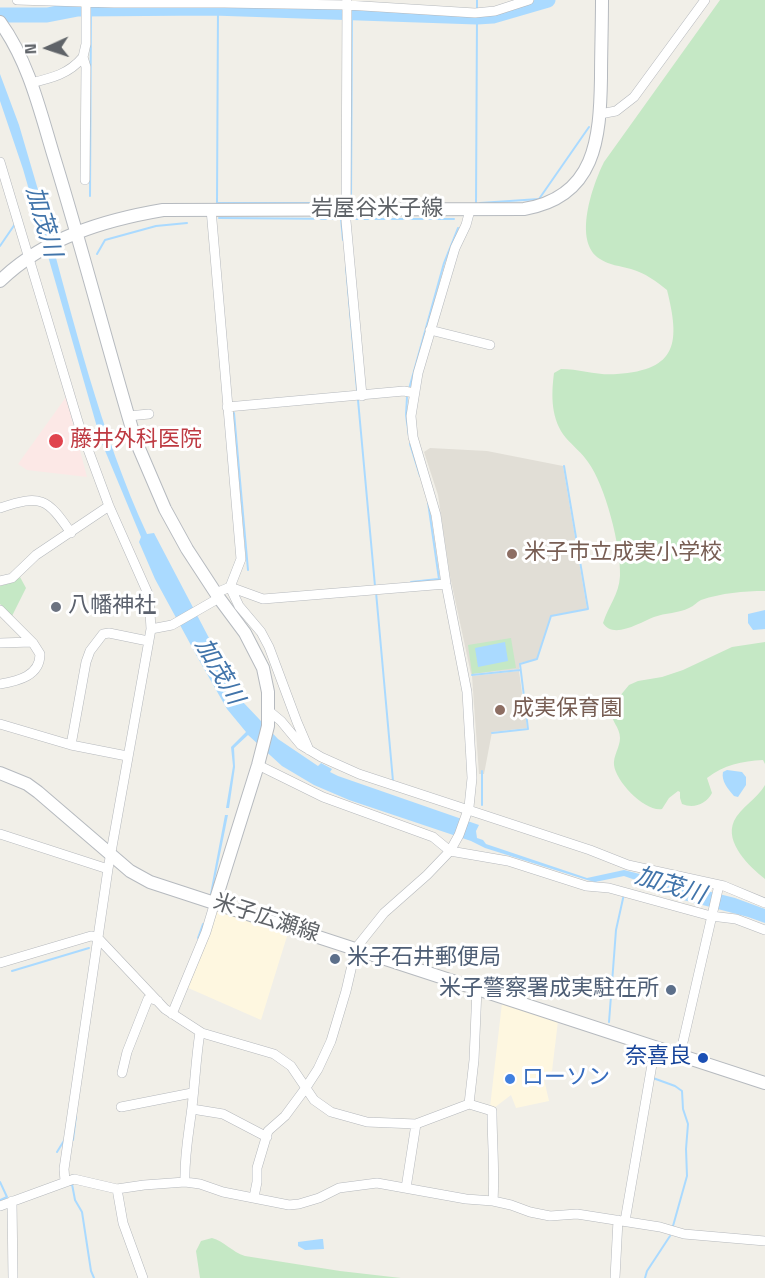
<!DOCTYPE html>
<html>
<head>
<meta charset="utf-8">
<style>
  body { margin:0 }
  #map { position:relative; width:765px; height:1278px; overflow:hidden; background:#f1efe8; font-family:"Titillium Web",sans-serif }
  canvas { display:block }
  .north { position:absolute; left:18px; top:18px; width:60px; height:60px; -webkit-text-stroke:4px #fff; paint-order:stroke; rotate:267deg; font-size:16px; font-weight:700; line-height:24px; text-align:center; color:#5f6368 }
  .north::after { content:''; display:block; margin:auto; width:21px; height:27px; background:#5f6368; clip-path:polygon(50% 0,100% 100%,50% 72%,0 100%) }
</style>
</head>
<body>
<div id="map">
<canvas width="765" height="1278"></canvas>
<div class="north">N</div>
</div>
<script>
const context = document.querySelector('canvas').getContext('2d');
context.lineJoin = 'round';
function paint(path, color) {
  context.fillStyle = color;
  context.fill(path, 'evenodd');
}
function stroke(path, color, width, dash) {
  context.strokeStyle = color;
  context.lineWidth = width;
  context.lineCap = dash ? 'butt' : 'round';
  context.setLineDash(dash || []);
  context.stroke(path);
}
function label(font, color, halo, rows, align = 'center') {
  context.font = font + ' "Titillium Web","Noto Sans JP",sans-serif';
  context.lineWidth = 6;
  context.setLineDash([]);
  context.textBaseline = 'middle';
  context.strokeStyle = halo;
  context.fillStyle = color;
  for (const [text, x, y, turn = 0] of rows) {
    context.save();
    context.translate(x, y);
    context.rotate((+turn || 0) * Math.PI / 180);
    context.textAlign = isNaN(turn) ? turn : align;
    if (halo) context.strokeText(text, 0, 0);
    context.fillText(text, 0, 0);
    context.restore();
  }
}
const commercial = new Path2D(`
  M214,908l74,25 -27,87 -75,-33z
  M502,1003l56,18 -6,50 -9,4 6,26 -33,7 -5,-13 -17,13 -4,-1z`);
const education = new Path2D(`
  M430,448l57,3 76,15 24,143 -36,7 -14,43 -17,4 -1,6 -48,5 -21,-98 -12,-81 -14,-43z
  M519,671l8,57 -35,4 -8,42h-5l-7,-98z`);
const medical = new Path2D(`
  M66,397l21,80 -60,-7 -9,-6z`);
const green = new Path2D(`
  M720,0h45v591c-22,0 -43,2 -64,9 -4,2 -7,6 -12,8 -10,5 -24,5 -35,9 -13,5 -41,23 -51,6 5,-17 16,-28 17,-47 1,-30 -15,-91 -32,-114 -6,-9 -15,-16 -22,-24 -15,-18 -15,-42 -12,-65l7,-4c19,0 38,7 56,5 61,-4 63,-32 50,-84 -11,-9 -22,-17 -36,-21 -11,-3 -22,-4 -31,-10 -28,-17 -7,-75 4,-97z
  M20,577l6,11 -14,28 -12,-12v-18l13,-4z
  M511,638l5,30 -44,6 -4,-29z
  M765,642v122l-2,-4c-21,1 -39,5 -56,18l5,15c-6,11 -18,16 -30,11l-2,-6v-6l-2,-1 -9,7 -7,11c-17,3 -46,-27 -48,-44 -1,-9 6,-18 6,-27 0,-11 -9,-16 -10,-30l19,-23 9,-4 24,-4 21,-7 49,-23z
  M765,785v94c-15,-12 -41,-36 -31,-58 6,-13 24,-23 31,-36z
  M212,1238c12,3 20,14 33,18l95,15 61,7h-201l-4,-27 5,-10z`);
const water = new Path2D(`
  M0,74l19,51 22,75 7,9 -4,5c30,108 56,218 103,320l7,-1 88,168 36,38 40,27 3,-3 11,6 -2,3 8,4 141,49 -3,6 1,7 6,2 3,4 101,34 37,-8 111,28 30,11v14l-17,-6 -72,-19 -12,-8 -40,-14 -29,6 -8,-2 -102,-32 -14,-7 -122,-41 -35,-15 -32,-19 -34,-31 -14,13 1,19 -6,41h-3l7,-42 -2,-19 15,-15 -19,-23 -28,-49 -44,-81 -16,-37 2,-5 -40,-96 -78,-272 -23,-68z
  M765,610v19l-12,1 -5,-7v-9z
  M505,642l3,19 -30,6 -3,-19z
  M727,770l15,2 4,5v8l-8,12 -4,-1c-6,-7 -13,-15 -11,-24z
  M225,815h3l-16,79h-2z
  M321,1239h2l1,10 -19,1 -7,-4v-4z`);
const stream = new Path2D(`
  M218,8l-1,195h119
  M477,9v-9
  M352,12l-1,187 6,5
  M90,196l1,-187
  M480,203l59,-4 50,-72
  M476,204l1,-187
  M219,218l122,1 2,21
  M349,219h105
  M0,246l15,-22
  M97,254l8,-14 51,-14 31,-3
  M346,267l11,123
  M409,389l35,-126 14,-35
  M407,397l-1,18 3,21
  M358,400l17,186
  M234,413l14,157
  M410,444l10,32
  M428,502l11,77
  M411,582l27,-3
  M376,592l17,189
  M472,675l48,-5
  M492,733l36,-4 -8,-65 17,-5 14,-43 37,-7 -24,-143
  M482,805v-34
  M198,938l5,-14
  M12,971l77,-23
  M609,1022l7,-92 8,-36
  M653,1078l22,8 7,5 1,18 5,15 -2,25 1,27 -14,50
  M73,1140l3,-24
  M57,1152l8,-13
  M0,1182l7,15 -7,3
  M70,1185l2,-1 3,16 7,12 9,59 3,7
  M645,1278l2,-7 23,-35`);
const river = new Path2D(`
  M0,15h47l31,-6 135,-1 264,9 16,-1 55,-16`);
const street = new Path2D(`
  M17,0l97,3h110l123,2 128,8 20,-2 34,-11
  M347,0l-1,221 16,175
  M31,83c21,-5 38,-9 52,-26
  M600,114l16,-3 18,-14 71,-97
  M0,162l79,263 30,81 40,90 2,33 -43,240 -44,300 1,12
  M85,180l1,-113 -3,-10 3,-13v-44
  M211,209l30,350 -11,28 -14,6
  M430,330l60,15
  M227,407l177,-16 10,2
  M128,416l21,-2
  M0,508c41,-14 47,-10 71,25
  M0,581l12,-3 24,-23 73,-49
  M230,587l33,12 183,-15
  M230,587l9,19 22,26 8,15 28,75 12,28
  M0,610l33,33 7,11c0,22 -22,27 -40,30
  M151,629l21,-4 47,-27
  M0,643l32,-1
  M269,711l12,10 20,24 20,12 38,17 231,76 38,15 96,21 41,17
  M0,724l71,21 56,11
  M71,745l15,-83 4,-11 13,-17 6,-1 39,8
  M258,765l65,32 110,40 17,14 58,10 78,25 23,2 102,28 25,3 29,11
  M0,834l108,35
  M0,963l91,-27 6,1 68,72 37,24 72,21 17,12 23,34 17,12 36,10 49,2 53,-20 5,-44 3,-72
  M172,1014l34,-82 9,-30
  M680,1055l39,-170
  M122,1073l5,-21 21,-53 2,-1 8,3
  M469,1104l23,7c0,30 3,60 1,90
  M121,1107l71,-14
  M192,1109l31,5 44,23
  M185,1182c-1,-26 4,-50 7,-75 3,-25 4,-50 8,-75
  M406,1188l10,-64
  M117,1189l6,34 20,55
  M254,1197l3,-15v-14l11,-37 17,-15 20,-27 13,-20 13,-28 15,-50 10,-43 28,-35 43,-38 23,-24 9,-16 10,-28 3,-29 -5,-86 -21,-108 -10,-69 -23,-78 -2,-21 7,-43 37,-125 11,-23 4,-15
  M12,1201l1,77
  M0,1206l74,-27 43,10 27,-4 41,-3 15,2 23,8 66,13 10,-1 20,-6 20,-10 38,-5 89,16 27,2 18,4 19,7 20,4 27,-2 83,13 24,7 81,7
  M625,1221l30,-174
  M615,1278l3,-58`);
const secondary = new Path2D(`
  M0,22c29,40 40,89 54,135 29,94 53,188 81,282l30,70 22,40 32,49 26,35 18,35 5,24v34l-10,39 -43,137
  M0,281c44,-43 104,-61 163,-71l361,-1c72,-12 76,-71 77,-131 0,-26 1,-52 1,-78
  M0,773l27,11 11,8 92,79 20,11 615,201`);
const markers = [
  [56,441,8,"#e0444e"],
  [512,554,6,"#8d6e63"],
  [56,607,6,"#6b7280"],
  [500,710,6,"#8d6e63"],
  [335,959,6,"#5c6f8a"],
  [671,990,6,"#5c6f8a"],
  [703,1058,6,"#1a4fb4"],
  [510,1079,6,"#3f7fe0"]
];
const streetNames = [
  ["岩屋谷米子線",377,210],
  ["米子広瀬線",266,919,18]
];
const healthNames = [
  ["藤井外科医院",70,441]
];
const educationNames = [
  ["米子市立成実小学校",524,554],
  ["成実保育園",512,710]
];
const worshipNames = [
  ["八幡神社",68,607]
];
const serviceNames = [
  ["米子石井郵便局",347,959],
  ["米子警察署成実駐在所",659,990,"right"]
];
const transitNames = [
  ["奈喜良",691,1058]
];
const shopNames = [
  ["ローソン",522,1079]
];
const waterNames = [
  ["加茂川",42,222,74],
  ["加茂川",218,672,60],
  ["加茂川",670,887,17]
];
paint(commercial, '#fef7e0');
paint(education, '#e1ded6');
paint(medical, '#fce8e6');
paint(green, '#c5e8c5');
paint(water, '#aadaff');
stroke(stream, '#aadaff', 2);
stroke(river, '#aadaff', 15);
stroke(street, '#b5b8bc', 10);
stroke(secondary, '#b6babf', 14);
stroke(street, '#fff', 9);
stroke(secondary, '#fff', 12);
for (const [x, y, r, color] of markers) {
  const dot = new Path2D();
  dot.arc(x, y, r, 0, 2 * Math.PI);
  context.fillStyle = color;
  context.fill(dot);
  stroke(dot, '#fff', 2);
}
label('22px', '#5f6368', '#fff', streetNames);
label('22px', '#be3a42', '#fff', healthNames, 'left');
label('22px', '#785e54', '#fff', educationNames, 'left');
label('22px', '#5b616d', '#fff', worshipNames, 'left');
label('22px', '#4e5e75', '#fff', serviceNames, 'left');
label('22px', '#164399', '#fff', transitNames, 'right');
label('22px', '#366cbe', '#fff', shopNames, 'left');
label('italic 24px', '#4174aa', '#fff', waterNames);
</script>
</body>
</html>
